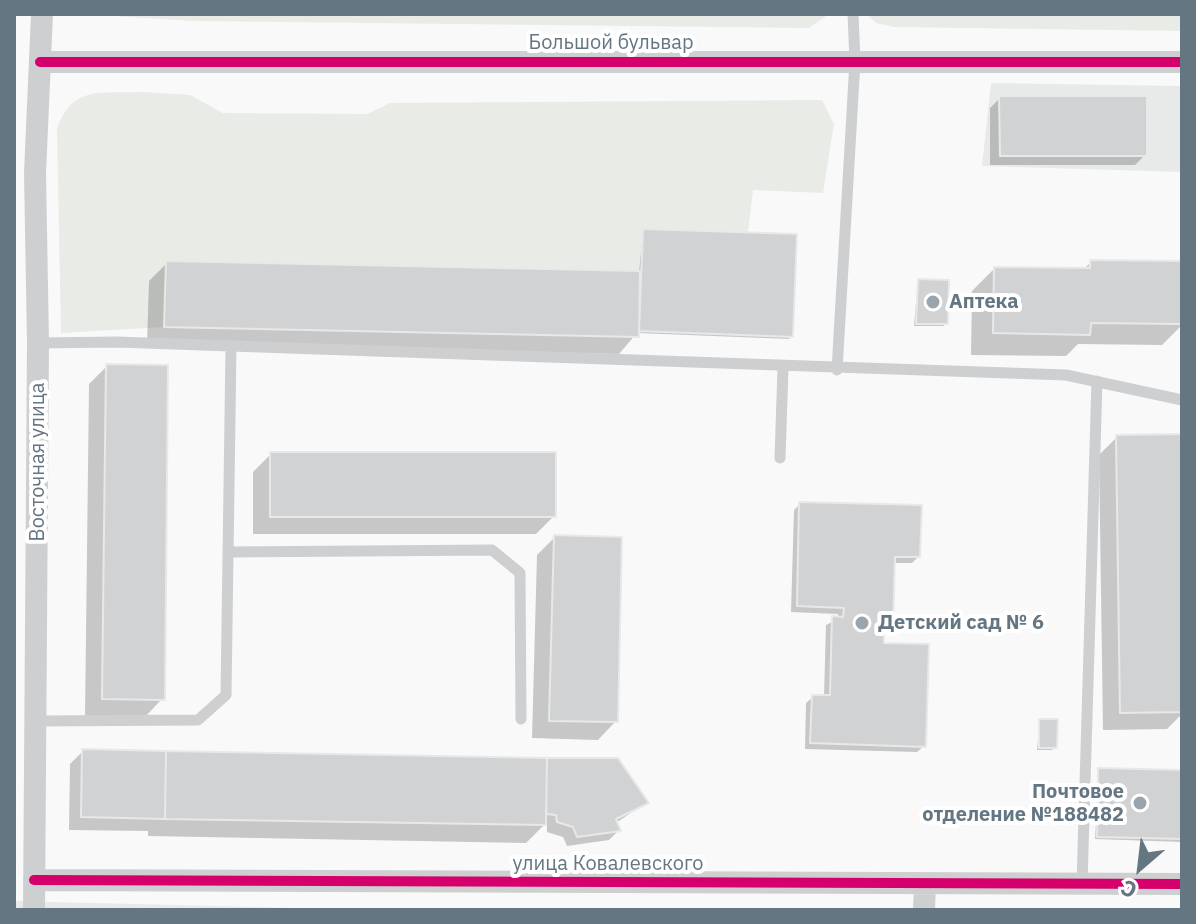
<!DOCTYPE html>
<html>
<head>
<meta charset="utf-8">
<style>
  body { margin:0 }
  #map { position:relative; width:1196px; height:924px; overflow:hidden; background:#f9f9f9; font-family:"IBM Plex Sans",sans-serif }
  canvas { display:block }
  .frame { position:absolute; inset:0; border:16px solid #657683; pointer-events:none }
  .north { position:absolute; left:1100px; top:828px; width:80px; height:80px; -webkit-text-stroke:6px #fff; paint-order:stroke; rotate:208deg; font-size:22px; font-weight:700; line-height:32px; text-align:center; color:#657683 }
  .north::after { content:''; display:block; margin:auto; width:28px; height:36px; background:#657683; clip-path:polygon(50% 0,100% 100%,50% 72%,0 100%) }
</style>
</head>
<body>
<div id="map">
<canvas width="1196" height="924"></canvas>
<div class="frame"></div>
<div class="north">С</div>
</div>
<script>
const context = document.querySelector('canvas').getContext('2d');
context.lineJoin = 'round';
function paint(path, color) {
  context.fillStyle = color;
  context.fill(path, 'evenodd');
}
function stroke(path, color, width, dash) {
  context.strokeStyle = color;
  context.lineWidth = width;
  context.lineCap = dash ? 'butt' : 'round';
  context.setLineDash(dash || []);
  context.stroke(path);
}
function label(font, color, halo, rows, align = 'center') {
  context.font = font + ' "IBM Plex Sans",sans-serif';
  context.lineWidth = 8;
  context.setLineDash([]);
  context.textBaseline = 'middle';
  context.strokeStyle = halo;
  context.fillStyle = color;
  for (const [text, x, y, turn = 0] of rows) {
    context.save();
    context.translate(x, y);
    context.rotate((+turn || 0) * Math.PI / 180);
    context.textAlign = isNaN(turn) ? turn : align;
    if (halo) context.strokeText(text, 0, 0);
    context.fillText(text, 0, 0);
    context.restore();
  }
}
const built = new Path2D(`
  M991,83l191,3v86l-200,-6z
  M14,901l361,9h-361z`);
const green = new Path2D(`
  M82,14h747l-20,14 -616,-7z
  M867,14h315v17l-288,-4 -18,-4z
  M144,92l46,3 33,18 144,1 23,-11 432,-3 12,24 -11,69 -70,-3 -5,42 -105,-3 -3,42 -474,-10 -2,66 -103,6 -4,-204c15,-45 46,-35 87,-37z`);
const shadow = new Path2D(`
  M1000,98l145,57 -10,10h-145v-57z
  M643,231l148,105 -2,3 -152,-6 -18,21 -472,-10 2,-63 18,-18 472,10z
  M1091,262l91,1v62l-20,20 -84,-1 -12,12 -95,-1 1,-64 22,-22 89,1z
  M918,281l28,43 -3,2h-29z
  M107,366l55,333 -18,19 -59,-1 4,-333z
  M1117,437l65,84v193l-15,15 -64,1 -4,-275z
  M271,454l283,62 -18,18h-283v-62z
  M800,504l118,53 -6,6h-19l-2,66 -9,6v10l42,101 -7,6 -112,-3 1,-46 7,-6h11l2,-72 12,-6v-5l-47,-2 3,-102z
  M555,537l61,184 -18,19 -66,-2 5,-183z
  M1040,721l15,26 -3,3h-15z
  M83,751l564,51 -31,21 3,7 -10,10 -42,6 -4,-9 -16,-5v-10l-21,21 -378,-7v-5l-79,-1 1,-66z
  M1182,769v73l-87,-3 4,-69z`);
const building = new Path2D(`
  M999,96h148v60h-147z
  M643,229l154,5 -4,103 -154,-6z
  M1090,260l92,1v63l-91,-1 -1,12 -97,-2 1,-66 96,1z
  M166,261l474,10 -1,66 -475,-10z
  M918,279l31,1 -1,44h-32z
  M106,364l62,1 -3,335 -63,-1z
  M1182,434v278l-62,1 -4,-278z
  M270,452h286v65h-286z
  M799,502l123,3 -2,52h-25l-2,73 -9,-1v14l45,1 -3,103 -116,-4 2,-48h18l2,-79 11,1 1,-9 -47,-2z
  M554,535l68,2 -4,185 -69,-1z
  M1039,719h19l-1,29h-18z
  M82,749l84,2 -1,68 -84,-2z
  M166,751l381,7 -1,67 -381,-6z
  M547,758h71l31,45 -33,16 5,12 -44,6 -4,-10 -16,-5 -1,-7 -10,-1z
  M1098,768l84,2v69l-85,-2z`);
const service = new Path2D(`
  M38,343l78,-1 950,33 116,25
  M837,370l18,-309 -2,-47
  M780,458l3,-90
  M228,552l264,-2 28,23 1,146
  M37,721l161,-1 28,-25 5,-348
  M1082,884l15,-503`);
const minor = new Path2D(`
  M40,62h1142
  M34,880l1148,4
  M34,910l4,-567 -3,-170 7,-159
  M924,910l1,-26`);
const cycleway = new Path2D(`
  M40,62h1142
  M34,880l1148,4`);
const markers = [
  [933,302,8,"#99a4ac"],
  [862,623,8,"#99a4ac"],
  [1140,803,8,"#99a4ac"]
];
const streetNames = [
  ["Большой бульвар",611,43],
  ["Восточная улица",38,462,-90],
  ["улица Ковалевского",608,864]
];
const poiNames = [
  ["Аптека",949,302],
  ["Детский сад № 6",878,623],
  ["Почтовое",1124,792,"right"],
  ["отделение №188482",1124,815,"right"]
];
paint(built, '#e8e9e9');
paint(green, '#e8ebe6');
paint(shadow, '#0003');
paint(building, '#d0d2d3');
stroke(building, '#e8e8e8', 2);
stroke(service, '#cecfd0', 11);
stroke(minor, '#cecfd0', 22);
stroke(cycleway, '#d6006c', 10);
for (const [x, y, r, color] of markers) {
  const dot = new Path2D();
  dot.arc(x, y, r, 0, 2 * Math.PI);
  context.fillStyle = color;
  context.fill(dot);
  stroke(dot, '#fff', 3);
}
label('20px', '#657683', '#fff', streetNames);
label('bold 20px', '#657683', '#fff', poiNames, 'left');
</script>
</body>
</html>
